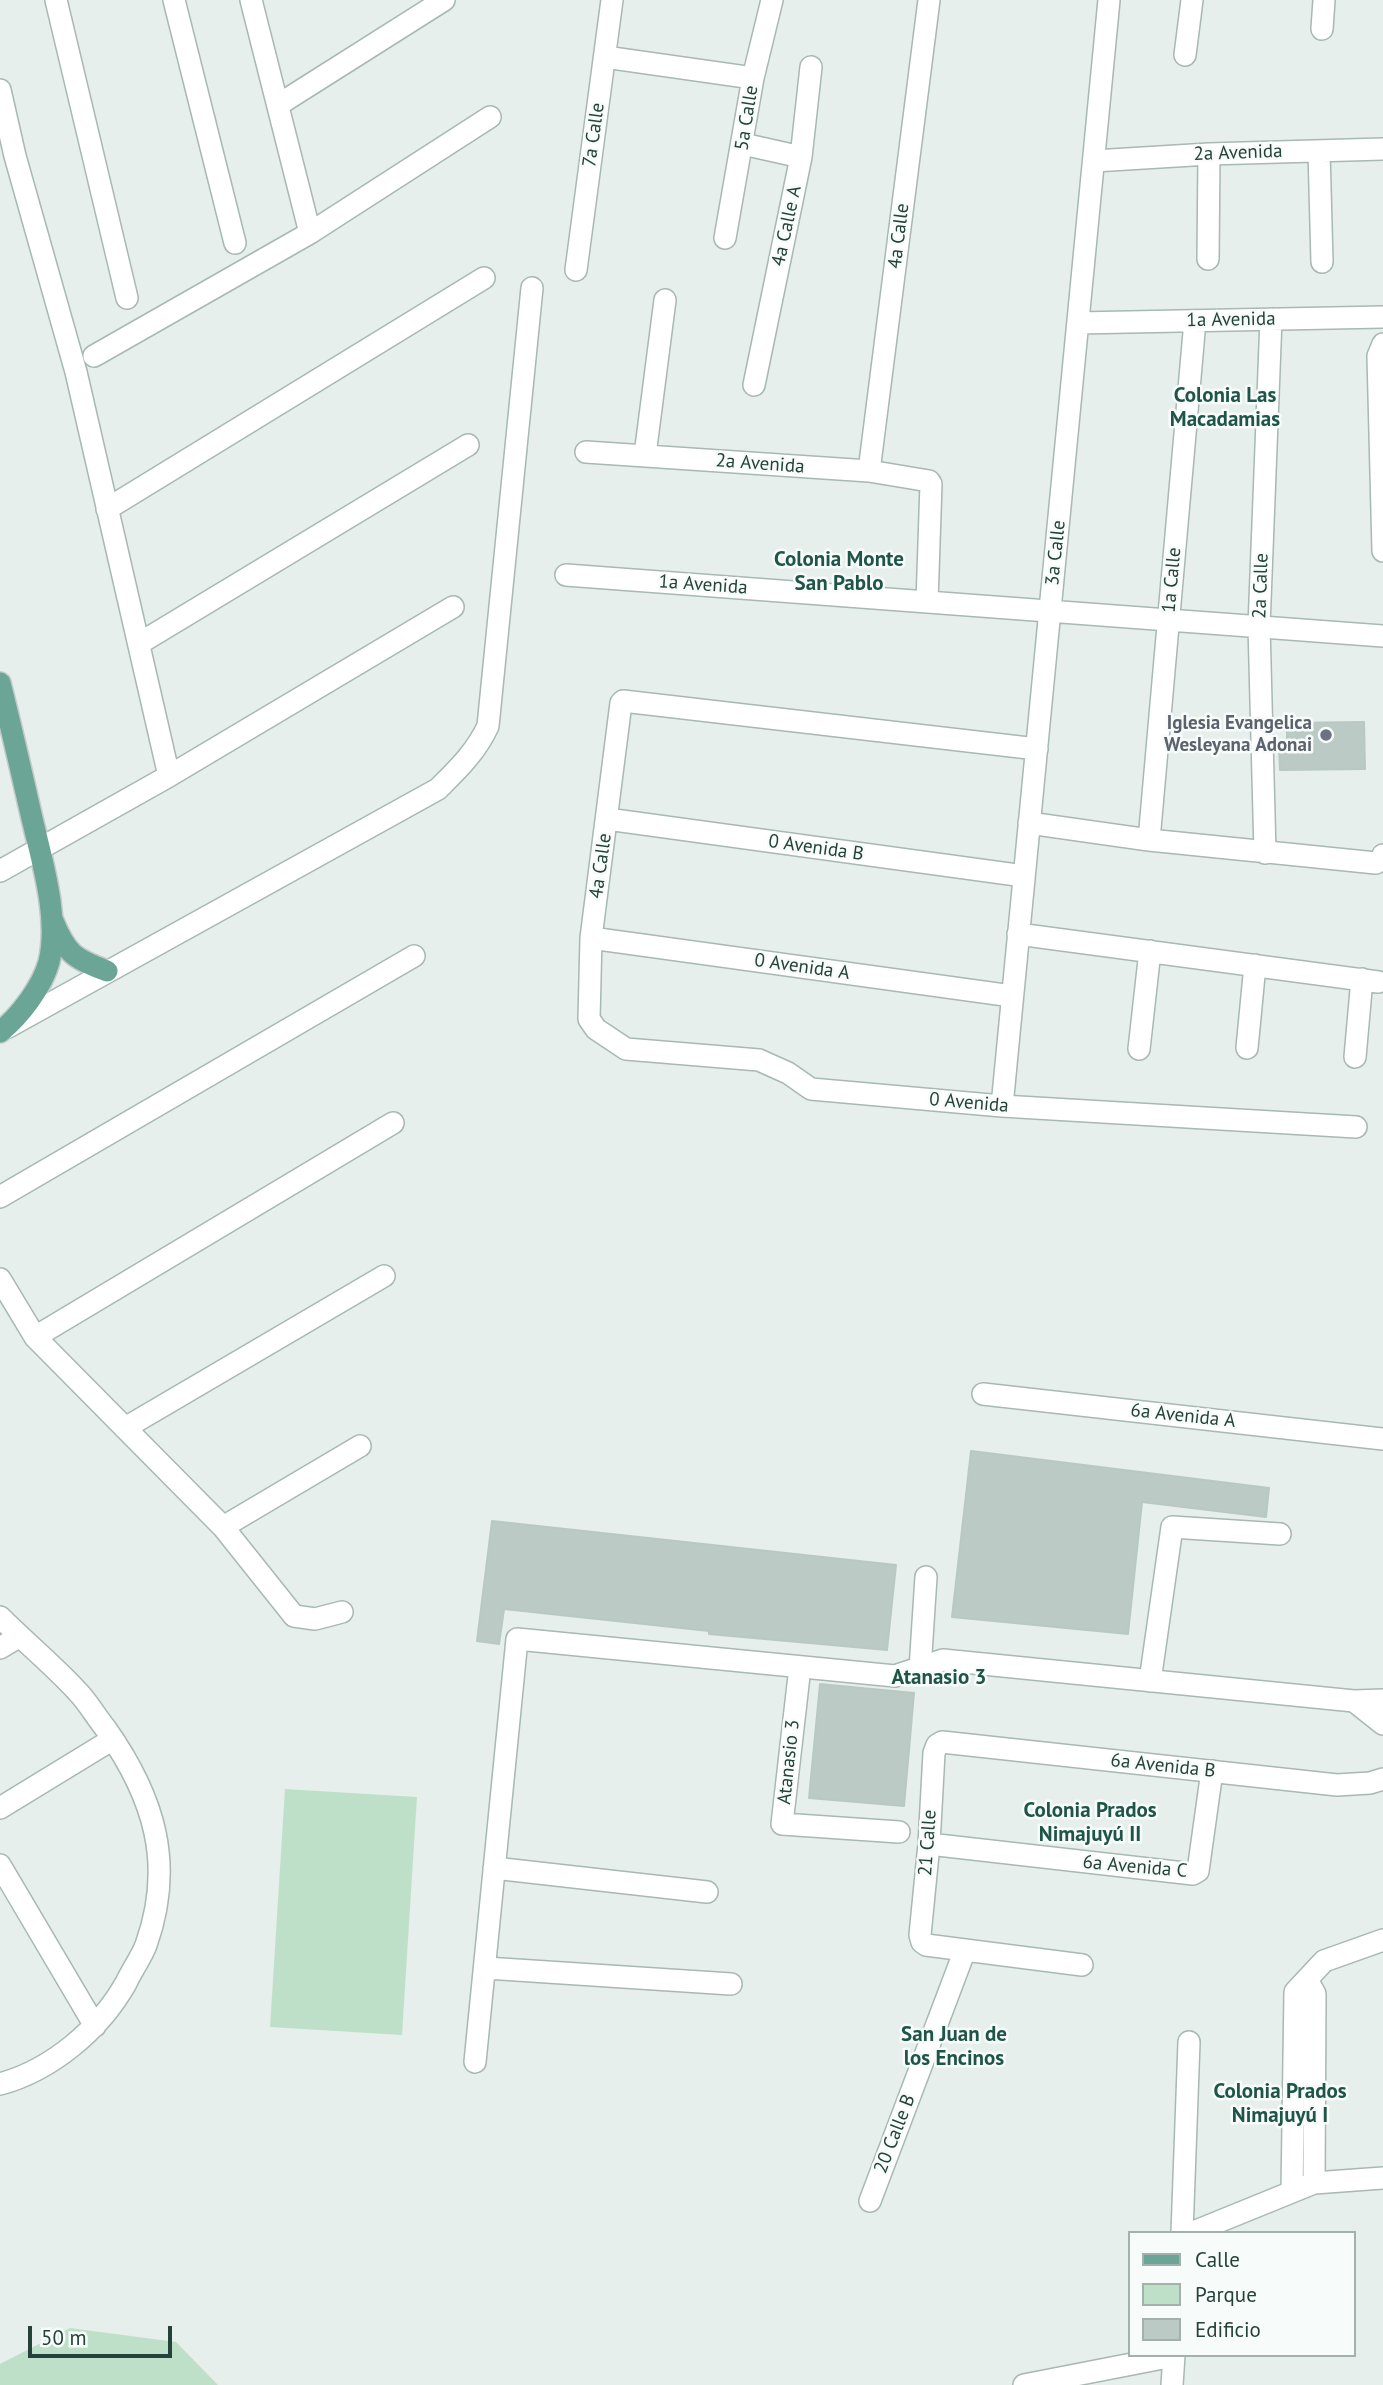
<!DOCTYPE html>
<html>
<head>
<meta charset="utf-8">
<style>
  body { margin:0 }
  #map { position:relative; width:1383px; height:2385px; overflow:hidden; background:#e6efeb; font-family:"PT Sans",sans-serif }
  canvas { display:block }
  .legend { position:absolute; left:1128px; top:2231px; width:228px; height:126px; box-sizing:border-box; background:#f7fbf9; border:2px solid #a3b1ad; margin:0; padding:9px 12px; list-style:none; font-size:21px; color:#24423a }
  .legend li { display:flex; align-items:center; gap:14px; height:35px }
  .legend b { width:35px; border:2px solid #a3b1ad }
  .scale { position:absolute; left:28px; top:2326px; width:144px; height:32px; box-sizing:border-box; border:4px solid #24423a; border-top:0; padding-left:9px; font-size:21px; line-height:24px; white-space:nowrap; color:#24423a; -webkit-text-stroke:5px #f7fbf9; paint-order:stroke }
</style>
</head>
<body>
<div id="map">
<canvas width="1383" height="2385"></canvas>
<ul class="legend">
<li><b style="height:9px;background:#6aa596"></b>Calle</li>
<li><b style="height:19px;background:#bfe0c8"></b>Parque</li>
<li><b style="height:19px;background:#bbcac4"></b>Edificio</li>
</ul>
<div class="scale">50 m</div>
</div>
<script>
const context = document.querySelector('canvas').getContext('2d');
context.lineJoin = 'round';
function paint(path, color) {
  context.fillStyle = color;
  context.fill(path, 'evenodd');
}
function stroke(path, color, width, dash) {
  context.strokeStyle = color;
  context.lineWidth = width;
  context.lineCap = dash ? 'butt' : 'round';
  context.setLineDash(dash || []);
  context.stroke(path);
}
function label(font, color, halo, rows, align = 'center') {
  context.font = font + ' "PT Sans",sans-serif';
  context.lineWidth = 5;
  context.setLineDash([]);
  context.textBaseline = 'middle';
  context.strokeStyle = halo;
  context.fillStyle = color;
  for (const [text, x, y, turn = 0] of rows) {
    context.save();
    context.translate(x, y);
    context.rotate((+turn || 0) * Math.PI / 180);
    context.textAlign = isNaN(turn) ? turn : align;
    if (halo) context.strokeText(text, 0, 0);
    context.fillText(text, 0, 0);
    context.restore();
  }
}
const green = new Path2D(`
  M285,1789l132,8 -15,238 -132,-8z
  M70,2328l106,14 42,43h-218v-21z`);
const building = new Path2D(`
  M1364,722l1,47 -85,1 -1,-23h8v-24z
  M971,1451l298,37 -3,29 -124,-15 -14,132 -176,-17z
  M492,1521l404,44 -9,85 -178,-16v-3l-205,-22 -5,35 -22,-3z
  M820,1684l94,9 -10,113 -95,-8z`);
const minor = new Path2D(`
  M56,0l71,298
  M174,0l61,243
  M251,0l59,233
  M1322,29l2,-29
  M1185,55l7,-55
  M605,57l148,21
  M0,90l15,66 61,216 93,404
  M278,105l166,-105
  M743,144l58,13
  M1319,151l3,111
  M1094,161l115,-7 174,-5
  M725,238l28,-160 19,-78
  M1208,259l1,-105
  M576,270l36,-270
  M1078,323l305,-6
  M1383,344l-5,12 5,195
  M94,356l216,-123 180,-116
  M754,385l47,-228 10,-90
  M586,452l283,19 60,10 2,3 -4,118
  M645,455l20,-155
  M869,471l60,-471
  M107,509l377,-231
  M566,575l817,61
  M140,643l328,-198
  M1037,749l-414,-48 -2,2 -30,235 -2,81 7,10 30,20 133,11 29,13 23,16 191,17 354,21
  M607,819l417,57
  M1029,823l120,17 227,23 5,-3 2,-5
  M1149,840l46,-519
  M1265,853l-6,-227 12,-307
  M0,871l169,-95 284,-169
  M1018,934l360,48
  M591,938l421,58
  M8,1027l430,-238c20,-20 38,-37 50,-63l44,-438
  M1247,1048l8,-83
  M1139,1049l11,-98
  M1355,1057l7,-78
  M1002,1106l107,-1106
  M0,1197l414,-241
  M0,1279l35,58 188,190 71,89 21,3 27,-7
  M35,1337l358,-214
  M983,1394l400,45
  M125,1428l259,-152
  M223,1527l137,-81
  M0,1617c25,25 53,48 77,74 11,11 19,26 29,38 48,68 69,135 40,216 -5,13 -14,25 -20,38 -26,46 -74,87 -126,101
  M0,1648l20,-12
  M800,1667l-18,157 117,8
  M920,1669l6,-92
  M1150,1681l22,-154 108,7
  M1354,1701l29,23
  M0,1808l113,-69
  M929,1844l264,30 5,-3 14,-100
  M0,1865l95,161
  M494,1868l213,24
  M1082,1965l-156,-20 -4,-3 -2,-7 9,-91 5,-91 3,-8 5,-3 395,43 33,-2 13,-4
  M486,1968l245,16
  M1308,1981l7,13 -1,189
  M475,2062l42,-423 378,37 48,-16 411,41 29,-1
  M1292,2191l3,-199 29,-31 59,-21
  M870,2201l95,-251
  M1182,2233l7,-191
  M1191,2233l123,-50 69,-5
  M1024,2385l149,-29
  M1172,2385l2,-30`);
const major = new Path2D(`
  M0,683c11,43 21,87 31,131 10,44 29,103 18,148 -7,25 -29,54 -49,70
  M53,921c13,32 21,38 54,50`);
const markers = [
  [1326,735,7,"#6b7280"]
];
const streetNames = [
  ["5a Calle",747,118,-81],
  ["7a Calle",594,135,-82],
  ["2a Avenida",1238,153,-2],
  ["4a Calle A",787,226,-78],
  ["4a Calle",899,236,-83],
  ["1a Avenida",1231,320,-1],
  ["2a Avenida",760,464,4],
  ["3a Calle",1056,553,-84],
  ["1a Calle",1172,580,-85],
  ["1a Avenida",703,585,4],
  ["2a Calle",1261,586,-88],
  ["0 Avenida B",816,848,8],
  ["4a Calle",601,866,-82],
  ["0 Avenida A",802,967,8],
  ["0 Avenida",969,1103,5],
  ["6a Avenida A",1183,1416,6],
  ["Atanasio 3",789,1762,-84],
  ["6a Avenida B",1163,1766,6],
  ["21 Calle",928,1843,-86],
  ["6a Avenida C",1135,1867,5],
  ["20 Calle B",895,2134,-69]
];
const worshipNames = [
  ["Iglesia Evangelica",1312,724],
  ["Wesleyana Adonai",1312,746]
];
const neighbourhoodNames = [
  ["Colonia Las",1225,396],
  ["Macadamias",1225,420],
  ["Colonia Monte",839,560],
  ["San Pablo",839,584],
  ["Atanasio 3",939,1678],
  ["Colonia Prados",1090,1811],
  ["Nimajuyú II",1090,1835],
  ["San Juan de",954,2035],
  ["los Encinos",954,2059],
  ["Colonia Prados",1280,2092],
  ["Nimajuyú I",1280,2116]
];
paint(green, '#bfe0c8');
paint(building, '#bbcac4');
stroke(building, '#b8c9c2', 2);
stroke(minor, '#a8b8b2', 24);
stroke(major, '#c2cac8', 24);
stroke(minor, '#fff', 21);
stroke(major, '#6aa596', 21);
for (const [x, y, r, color] of markers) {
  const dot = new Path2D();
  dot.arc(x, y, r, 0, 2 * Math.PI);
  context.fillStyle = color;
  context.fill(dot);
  stroke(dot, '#f7fbf9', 2.5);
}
label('19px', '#24423a', '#f7fbf9', streetNames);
label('bold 19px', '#5b616d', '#f7fbf9', worshipNames, 'right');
label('bold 21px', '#1f5548', '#f7fbf9', neighbourhoodNames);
</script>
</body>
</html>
